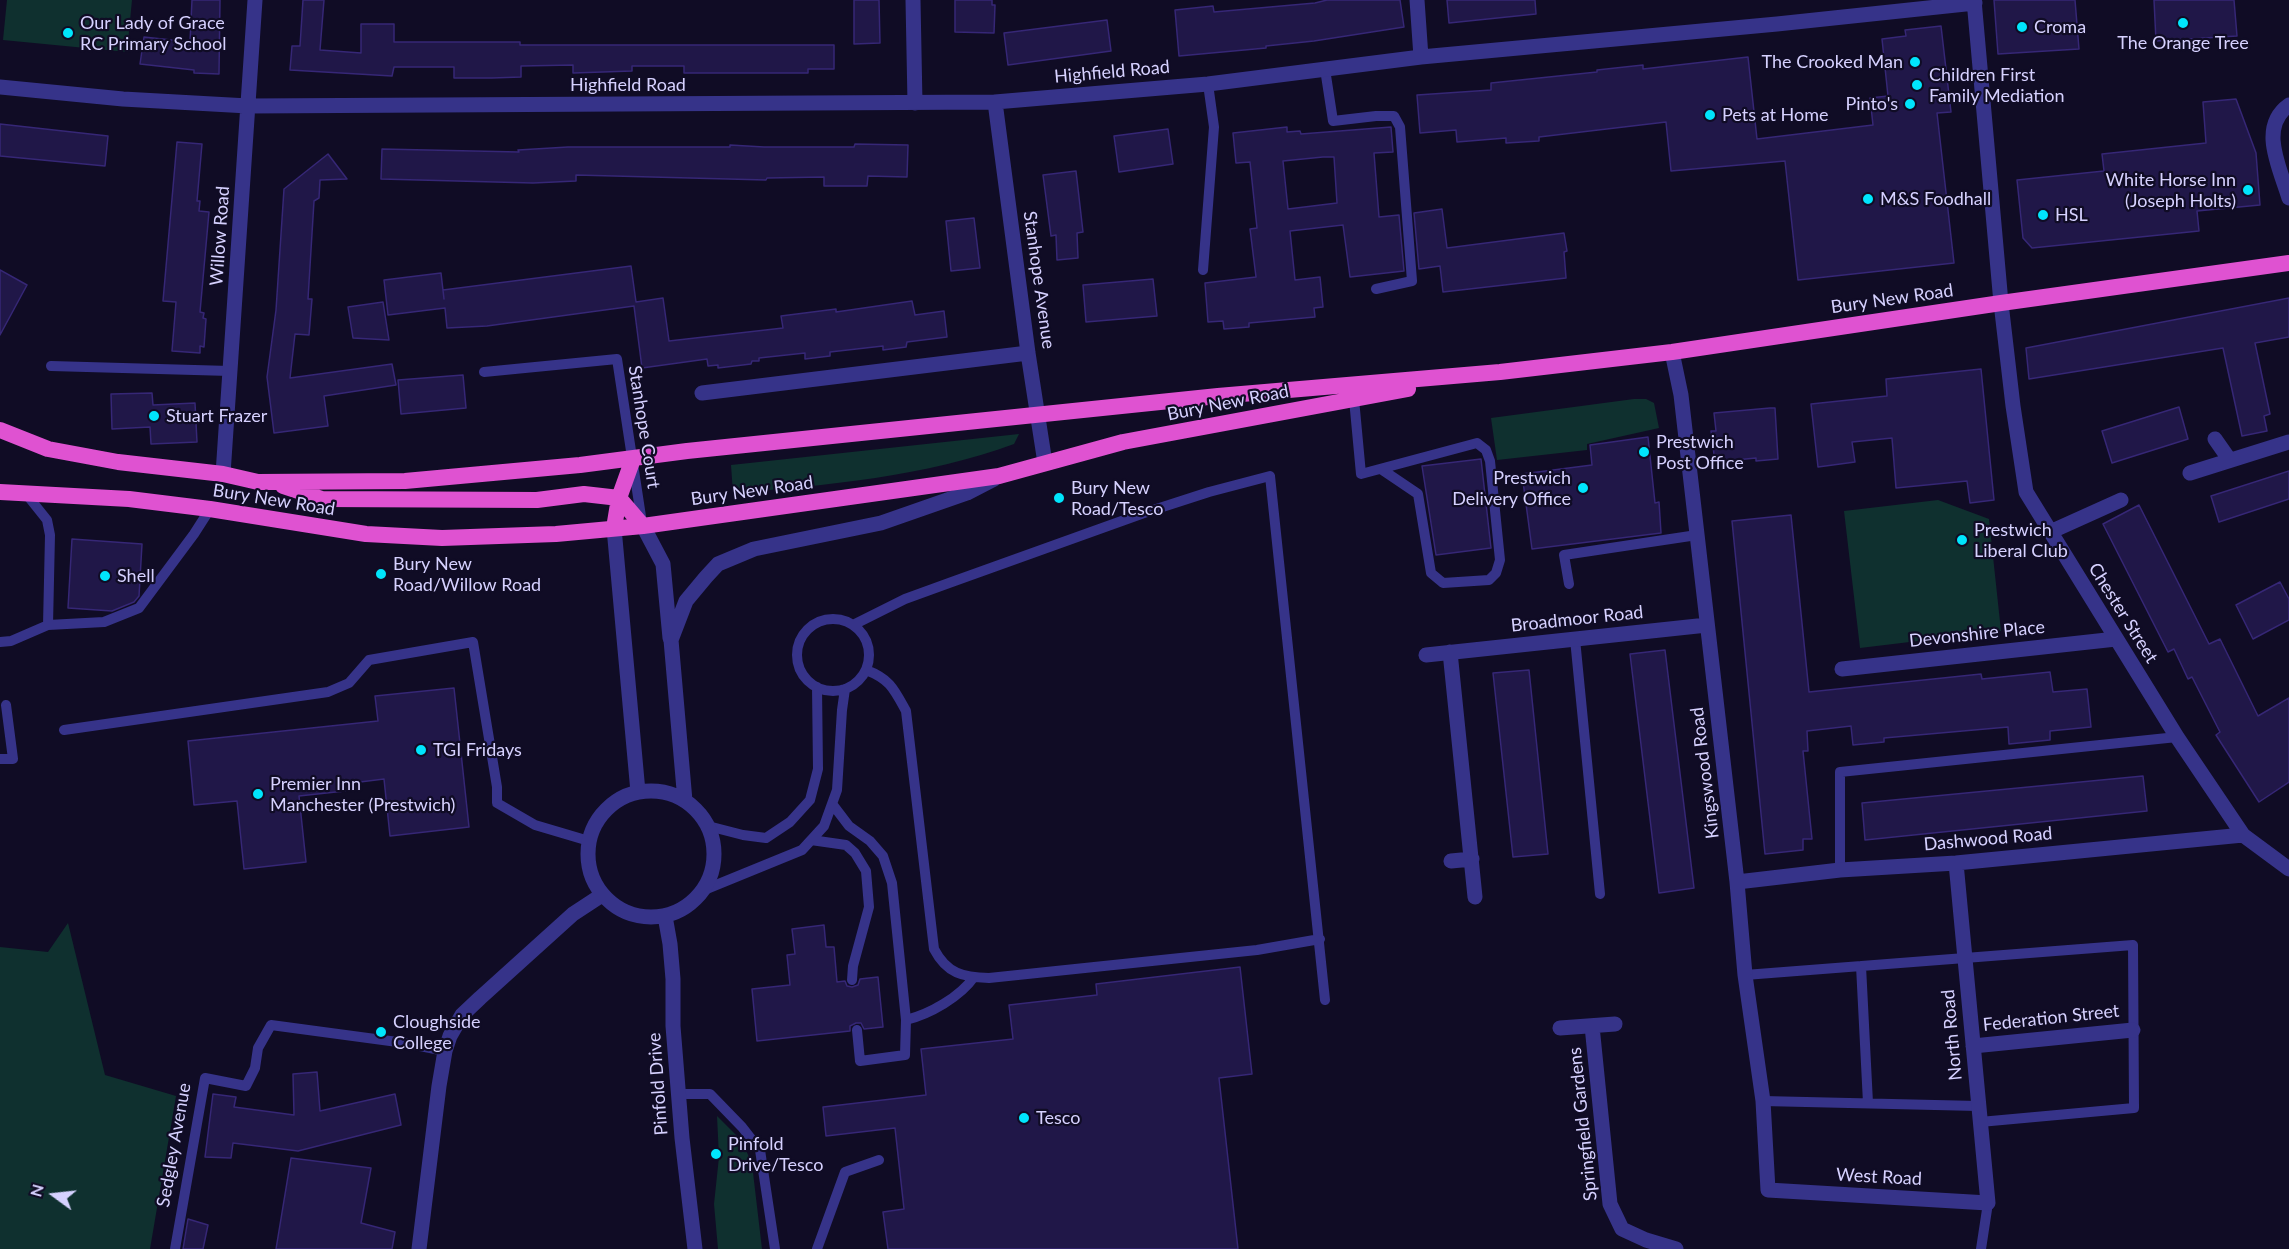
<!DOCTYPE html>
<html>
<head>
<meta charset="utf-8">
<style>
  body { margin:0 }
  #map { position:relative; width:2289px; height:1249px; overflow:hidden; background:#100c25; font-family:Lato,sans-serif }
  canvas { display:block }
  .north { position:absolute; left:24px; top:1165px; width:60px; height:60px; -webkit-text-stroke:4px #100c25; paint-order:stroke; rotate:285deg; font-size:16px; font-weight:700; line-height:24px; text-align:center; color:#d6d1ff }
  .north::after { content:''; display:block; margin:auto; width:21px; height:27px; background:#d6d1ff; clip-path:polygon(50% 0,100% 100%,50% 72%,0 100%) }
</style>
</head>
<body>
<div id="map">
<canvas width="2289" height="1249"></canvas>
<div class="north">N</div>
</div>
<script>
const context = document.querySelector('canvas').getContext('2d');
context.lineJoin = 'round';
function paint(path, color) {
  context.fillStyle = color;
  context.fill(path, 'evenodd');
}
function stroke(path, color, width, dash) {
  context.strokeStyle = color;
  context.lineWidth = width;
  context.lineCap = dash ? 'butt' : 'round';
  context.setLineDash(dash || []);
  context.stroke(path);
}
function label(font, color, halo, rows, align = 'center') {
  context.font = font + ' Lato,sans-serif';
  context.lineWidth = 4.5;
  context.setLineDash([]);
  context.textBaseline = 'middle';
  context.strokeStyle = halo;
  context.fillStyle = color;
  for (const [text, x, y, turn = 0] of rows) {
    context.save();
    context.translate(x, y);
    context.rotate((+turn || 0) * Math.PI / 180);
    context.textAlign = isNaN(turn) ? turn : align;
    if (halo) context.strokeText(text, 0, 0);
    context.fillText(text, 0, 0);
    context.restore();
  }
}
const green = new Path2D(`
  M7,0h125l-5,52 -124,-12z
  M1634,399h12l8,4 5,25 -72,16v6l-90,10 -6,-42z
  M1019,434l-5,10c-86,32 -190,42 -281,49l-2,-28z
  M1938,500l51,19 12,112 -141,17 -16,-137z
  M68,923l37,152 71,21 -26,153h-150v-302l48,5z
  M717,1116l25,25 10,23 10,85h-44l-4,-45 5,-47z`);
const building = new Path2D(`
  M192,0h28l-1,74 -25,-1v-3l-54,-6 4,-27 46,5z
  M303,0h21l-4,50 41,3v-29h33v18h126v3h314v24h-26v4h-124v-7h-52v5l-59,2v-8l-52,1v11l-29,1h-38v-11h-60l-2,9 -102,-6 2,-24h8z
  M854,0h25l1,43 -26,1z
  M955,0h37v5h3l-1,28 -39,-1z
  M1327,0h73l4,27 -90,14 -48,5v2l-87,8 -4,-46 38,-4 1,6 101,-9z
  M1447,0h88l1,14 -87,9z
  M1994,0h81l4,49 -81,5z
  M2154,0h80l3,36 -81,5z
  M1107,20l4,31 -103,14 -4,-32z
  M1941,26l10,86 -14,1 17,150 -156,17 -13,-119 -114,10 -5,-49 -127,15v4l-33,2v-5l-49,4 -1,-12 -36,3 -3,-38 74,-5v-7l106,-11v-2l46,-5v4l105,-12 9,82 116,-14 -3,-27 18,-2 -6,-57 24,-3 -1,-6z
  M2236,99l20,54 4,52 -63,6 2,20 -167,17 -9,-10 -6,-58 87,-9 -2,-17 104,-11 -3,-41z
  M0,124l108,12 -3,30 -105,-10z
  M1287,127v5l13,-1 1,3 90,-7 2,25 -19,1 5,64 20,-2 5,56 -54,6 -7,-52 -53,6 5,49 25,-3 3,30 -9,1 1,9 -66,6v4l-25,2 -1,-8 -15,1 -3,-39 51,-6 -6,-48 7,-1 -7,-66 -14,1 -3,-30zM1323,157h11l3,46 -49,6 -5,-48z
  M1168,129l5,35 -54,8 -5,-36z
  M177,142l25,2 -5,57h3l-1,10 10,1 -9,100 4,1 -1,5 3,1 -2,28 -4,-1v7l-28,-2 4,-49 -13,-1z
  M855,144l53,1 -1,32 -39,-1 -1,10h-43v-9l-57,1 -1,2 -190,-5v6l-43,2 -152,-4 1,-30 137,3 -1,-2 50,-3h162v-2l34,2h90z
  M328,154l19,25 -27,1 -1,18 -5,3 -6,98h4l-3,36 -14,-1 -5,44 102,-14 4,21 -72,11 4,30 -54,7 -7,-56 9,-67 8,-121z
  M1076,171l7,61 -6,1 1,25 -21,2 -1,-25 -5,1 -8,-61z
  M1442,209l5,39 117,-15 3,18 -3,1 2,26 -123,14 -3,-26 -21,3 -5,-56z
  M974,218l6,50 -29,3 -5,-50z
  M631,266l5,36 27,-4 6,43 114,-13 -2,-12 55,-7v3l76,-11 3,14 29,-4 3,26 -40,5 -1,5 -23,3v-4l-53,6v4l-25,3v-6l-46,5v3h-7l-1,3 -33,4v-3l-10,1 -1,-7 -65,9 -8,-62 -147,20 -40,2 -2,-20 -57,7 -4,-35 57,-7 3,26 -1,-9z
  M0,270l27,15 -27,50z
  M1153,279l4,37 -71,6 -3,-37z
  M2289,298v39l-34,6 15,71 -6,2 3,15 -25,5 -19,-88 -194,31 -3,-31z
  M383,302l6,38 -36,-2 -5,-31z
  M1981,369l13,131 -24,3 -3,-22 -71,7 -4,-50 -40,4 3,20 -37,5 -7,-63 76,-8 -1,-17z
  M463,375l3,33 -65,6 -3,-34z
  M152,393l1,12 42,-2 2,39 -46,2 -1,-17 -38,2 -1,-35z
  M2179,407l9,32 -76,24 -10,-32z
  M1770,408h5l3,51 -22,2v-3l-41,4 -4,-31h5l-2,-18z
  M1648,437l7,66 4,-1 2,31 -129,16 -10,-75 70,-9 -2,-20z
  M1481,459l10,89 -55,7 -14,-89z
  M2289,471v28l-70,23 -8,-26z
  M2139,505l70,139 11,-5 38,77 31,-18v84l-30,20 -43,-67 4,-3 -28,-55 -4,2 -14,-30 -6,3 -65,-128z
  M1791,515l18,177 172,-18 1,5 68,-7 3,20 34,-3 4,38 -41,4v9l-41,4 -1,-17 -124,11v4l-31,3 -2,-19 -44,5 1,20h-5l9,88h-9v11l-38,4 -33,-333z
  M72,539l70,5 -3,52 -5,6 -22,9 -44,-3z
  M2280,582l9,17v21l-36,19 -17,-34z
  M1665,650l29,238 -35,5 -29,-239z
  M1529,670l19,184 -35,3 -20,-184z
  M454,688l15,139 -79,9 -6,-57 -40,5 1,7 -46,5 7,66 -62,7 -7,-68 -43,4 -6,-64 190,-20 -3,-25z
  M2143,776l4,35 -282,29 -3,-37z
  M824,925l2,22h8l3,35 8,-1 2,5 5,1 6,-2 2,-6 18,-2 5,50 -19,2 -3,-6h-5l-6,3v5l-93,10 -5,-52 38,-4 -3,-30 8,-1 -3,-25z
  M1240,967l12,107 -33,4 19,171h-350l-5,-37 21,-3 -9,-81 -69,8 -3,-29 103,-12 -5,-46 92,-10 -4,-34 88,-10 -1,-11z
  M317,1072l3,39 75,-17 6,31 -103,26 -65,-8 -2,15 -26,-1 8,-63 23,3 -2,10 60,8 -1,-41z
  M291,1158l80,10 -10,55 34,9 -3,17h-116z
  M188,1219l20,6 -5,24h-20z`);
const service = new Path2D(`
  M1325,69l8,52 43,-5h18l6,11 12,154 -36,8
  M1203,270l11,-143 -6,-43
  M51,366l179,5
  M484,372l133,-13 25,164
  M1354,399l7,75 116,-31 9,7 4,11 10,99 -4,13 -7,7 -46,3 -12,-10 -13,-79 -37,-25
  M27,495l20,25 3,15 -2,90
  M1569,584l-5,-29 133,-20
  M797 655a36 36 0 1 1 72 0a36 36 0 1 1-72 0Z
  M853,625l52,-26 44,-16 195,-70 65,-21 61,-16 55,524
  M1575,639l25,255
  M0,642l11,-1 37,-16 56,-3 35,-14 55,-74 16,-25
  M866,670c24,9 28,19 40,41l28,238c13,25 29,28 55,29l268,-28 63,-11
  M64,730l264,-38 21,-9 20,-23 104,-18 24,145v16l38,22 54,16
  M0,759h13l-7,-54
  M833,805l16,21 21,15 13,15 9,27 14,137 -1,35 -45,6 -3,-31
  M708,826l35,9 23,3 24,-16 20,-22 8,-31 -1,-82
  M811,840l35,5 9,8 11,18 3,36 -16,59 -1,14
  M1840,870v-98l337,-35
  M704,890l98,-40 22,-24 13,-36 5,-80 3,-21
  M1861,966l7,137
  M1745,975l388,-30 1,163 -154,14
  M906,1020c24,-6 54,-23 68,-43
  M678,1094h32l32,33 18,23 15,99
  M1763,1101l215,5
  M175,1249l30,-171 41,8 9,-18 3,-20 13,-23 134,18 40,8
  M817,1249l28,-77 34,-12
  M1981,1249l7,-46`);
const pedestrian = new Path2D(`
  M2289,105c-31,22 -9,63 0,93`);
const minor = new Path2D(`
  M913,0l2,103
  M1417,0l4,57
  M1974,0l27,303 12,103 13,86 151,245 66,98 46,34
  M0,87l123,12 125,7 747,-4 213,-18 213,-27 356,-33 198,-21
  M995,102l33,251 17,110
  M1672,352l9,43 56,487 8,93 18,126 5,89 220,13 -32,-340
  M702,393l326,-40
  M2215,439l14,20
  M2190,473l99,-31
  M223,474l32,-474
  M643,526l20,38 7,74
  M614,528l24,264
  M2050,532l71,-32
  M1450,652l25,245
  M1426,655l281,-30
  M1842,669l274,-30
  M588 854a63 63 0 1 1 126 0a63 63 0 1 1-126 0Z
  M685,801l-14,-161 15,-39 20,-24 12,-13 36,-15 127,-26 86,-30 27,-14
  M1451,861l21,-2
  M1737,882l103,-12 116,-7 287,-28
  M665,916l5,28 3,35v47l9,112 13,111
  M1592,1026l18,178 12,25 24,11 30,9
  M1560,1028l55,-4
  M1973,1046l160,-16
  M419,1249l20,-163 6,-35 5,-15 12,-21 18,-17 93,-84 29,-19`);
const trunk = new Path2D(`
  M0,430l48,19 70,13 105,12 35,8 147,-1 175,-16 107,-14 531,-55 282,-24 172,-20 329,-49 288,-40
  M283,486l39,13 215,1 47,-6 35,4 24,28
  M0,492l129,7 81,10 156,25 76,4 114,-4 87,-8 356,-50 124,-34 285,-53
  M614,528l5,-30 14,-39`);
const markers = [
  [2183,23,6,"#00e5fc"],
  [2022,27,6,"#00e5fc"],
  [68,33,6,"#00e5fc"],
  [1915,62,6,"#00e5fc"],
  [1917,85,6,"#00e5fc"],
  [1910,104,6,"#00e5fc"],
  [1710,115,6,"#00e5fc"],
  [2248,190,6,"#00e5fc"],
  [1868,199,6,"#00e5fc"],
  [2043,215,6,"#00e5fc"],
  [154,416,6,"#00e5fc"],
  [1644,452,6,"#00e5fc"],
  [1583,488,6,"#00e5fc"],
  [1059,498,6,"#00e5fc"],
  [1962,540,6,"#00e5fc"],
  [381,574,6,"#00e5fc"],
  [105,576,6,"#00e5fc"],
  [421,750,6,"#00e5fc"],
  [258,794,6,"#00e5fc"],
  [381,1032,6,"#00e5fc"],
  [1024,1118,6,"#00e5fc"],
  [716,1154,6,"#00e5fc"]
];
const poiNames = [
  ["Our Lady of Grace",80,23],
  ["RC Primary School",80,44],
  ["Croma",2034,27],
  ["The Orange Tree",2183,43,"center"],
  ["The Crooked Man",1903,62,"right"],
  ["Children First",1929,75],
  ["Family Mediation",1929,96],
  ["Pinto's",1898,104,"right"],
  ["Pets at Home",1722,115],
  ["White Horse Inn",2236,180,"right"],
  ["(Joseph Holts)",2236,201,"right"],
  ["M&S Foodhall",1880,199],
  ["HSL",2055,215],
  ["Stuart Frazer",166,416],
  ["Prestwich",1656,442],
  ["Post Office",1656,463],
  ["Prestwich",1571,478,"right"],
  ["Delivery Office",1571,499,"right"],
  ["Bury New",1071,488],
  ["Road/Tesco",1071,509],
  ["Prestwich",1974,530],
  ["Liberal Club",1974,551],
  ["Bury New",393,564],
  ["Road/Willow Road",393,585],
  ["Shell",117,576],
  ["TGI Fridays",433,750],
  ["Premier Inn",270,784],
  ["Manchester (Prestwich)",270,805],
  ["Cloughside",393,1022],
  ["College",393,1043],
  ["Tesco",1036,1118],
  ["Pinfold",728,1144],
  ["Drive/Tesco",728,1165]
];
const streetNames = [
  ["Highfield Road",1112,72,-5],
  ["Highfield Road",628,85],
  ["Willow Road",220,236,-86],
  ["Stanhope Avenue",1039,280,82],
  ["Bury New Road",1892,299,-8],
  ["Bury New Road",1228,403,-11],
  ["Stanhope Court",644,427,81],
  ["Bury New Road",752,491,-8],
  ["Bury New Road",274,500,9],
  ["Chester Street",2123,613,58],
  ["Broadmoor Road",1577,619,-6],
  ["Devonshire Place",1977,634,-6],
  ["Kingswood Road",1705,773,-97],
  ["Dashwood Road",1988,839,-5],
  ["Federation Street",2051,1018,-6],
  ["North Road",1952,1035,-95],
  ["Pinfold Drive",658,1084,-94],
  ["Springfield Gardens",1583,1124,-96],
  ["Sedgley Avenue",174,1145,-80],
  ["West Road",1879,1177,3]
];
paint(green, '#0f302f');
paint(building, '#201748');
stroke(building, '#362776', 1.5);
stroke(service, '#363389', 10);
stroke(pedestrian, '#363389', 15);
stroke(minor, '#363389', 15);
stroke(trunk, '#df52d1', 16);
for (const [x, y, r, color] of markers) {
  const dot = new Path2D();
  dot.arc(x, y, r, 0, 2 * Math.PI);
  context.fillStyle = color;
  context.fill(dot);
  stroke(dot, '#100c25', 2);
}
label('18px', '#d6d1ff', '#100c25', poiNames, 'left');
label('18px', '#d6d1ff', '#100c25', streetNames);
</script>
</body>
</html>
